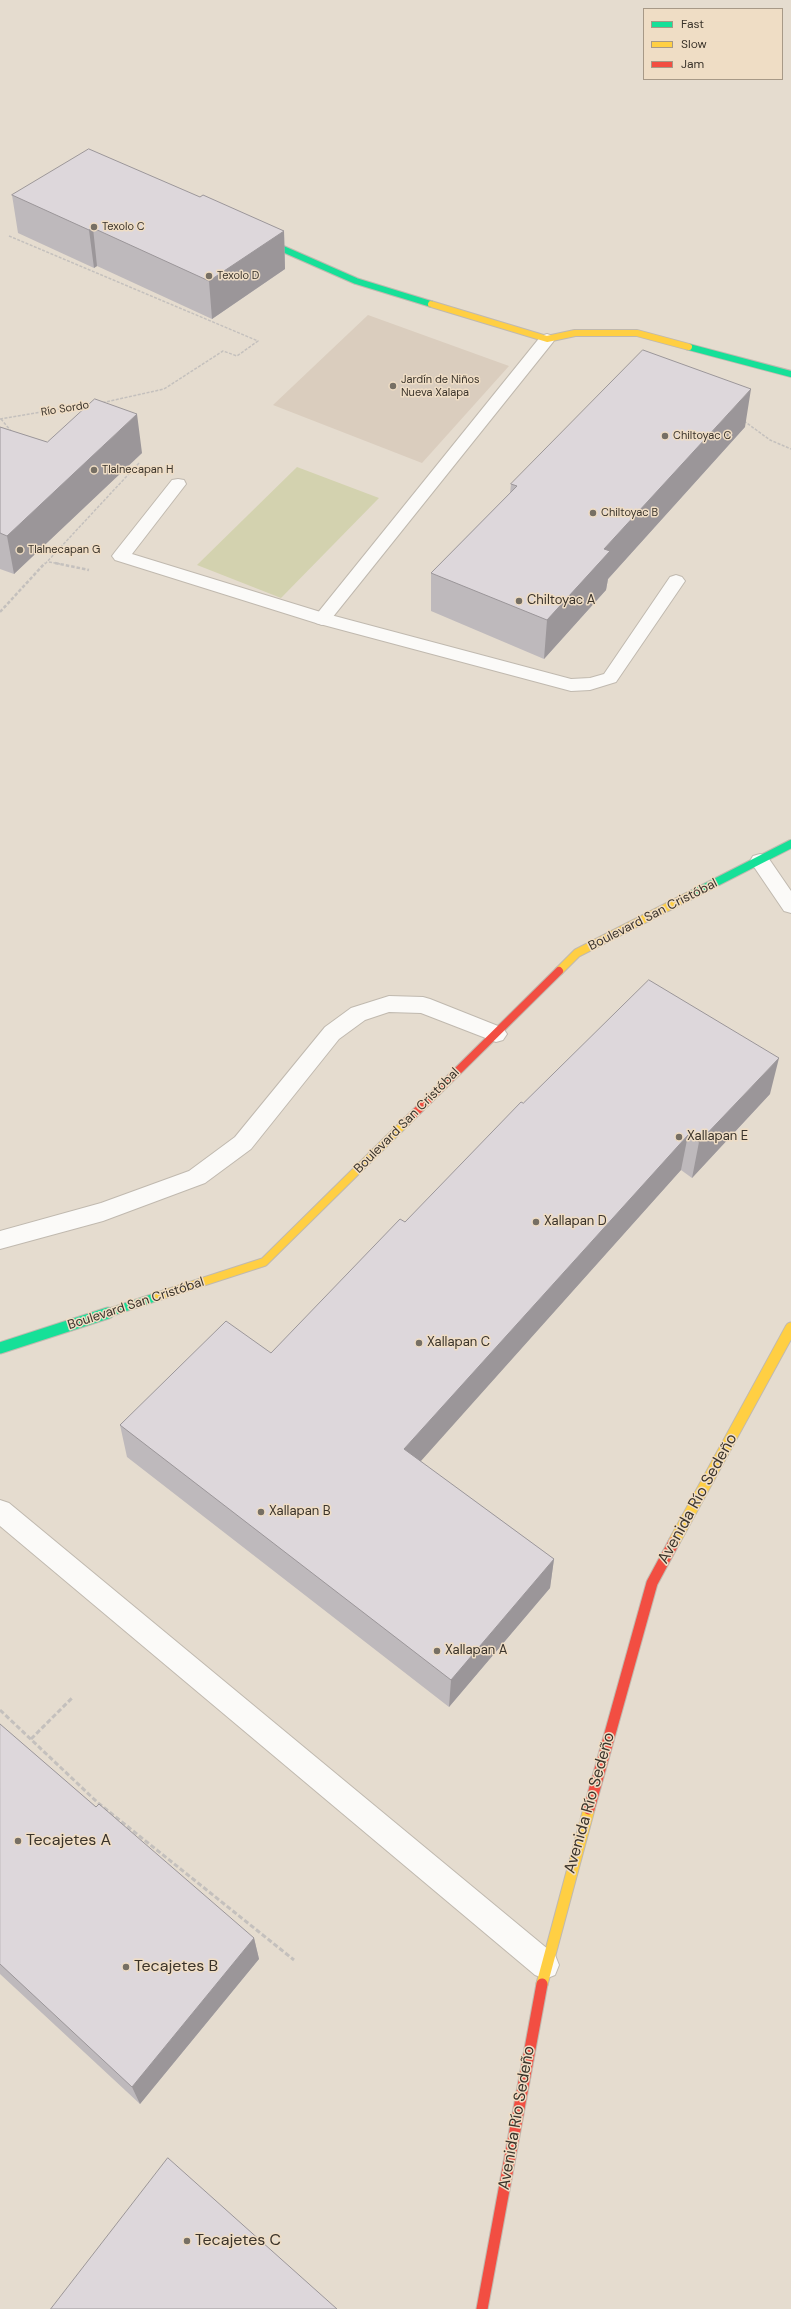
<!DOCTYPE html>
<html>
<head>
<meta charset="utf-8">
<style>
  body { margin:0 }
  #map { position:relative; width:791px; height:2309px; overflow:hidden; background:#e5dccf; font-family:"DM Sans",sans-serif }
  canvas { display:block }
  .legend { position:absolute; left:643px; top:8px; width:140px; height:72px; box-sizing:border-box; background:#efddc5; border:1px solid #a79987; margin:0; padding:5px 7px; list-style:none; font-size:12px; color:#3b342b }
  .legend li { display:flex; align-items:center; gap:8px; height:20px }
  .legend b { width:20px; border:1px solid #a79987 }
</style>
</head>
<body>
<div id="map">
<canvas width="791" height="2309"></canvas>
<ul class="legend">
<li><b style="height:5px;background:#16e098"></b>Fast</li>
<li><b style="height:5px;background:#ffcf43"></b>Slow</li>
<li><b style="height:5px;background:#f24e42"></b>Jam</li>
</ul>
</div>
<script>
const context = document.querySelector('canvas').getContext('2d');
context.lineJoin = 'round';
function paint(path, color) {
  context.fillStyle = color;
  context.fill(path, 'evenodd');
}
function stroke(path, color, width, dash) {
  context.strokeStyle = color;
  context.lineWidth = width;
  context.lineCap = dash ? 'butt' : 'round';
  context.setLineDash(dash || []);
  context.stroke(path);
}
function label(font, color, halo, rows, align = 'center') {
  context.font = font + ' "DM Sans",sans-serif';
  context.lineWidth = 3;
  context.setLineDash([]);
  context.textBaseline = 'middle';
  context.strokeStyle = halo;
  context.fillStyle = color;
  for (const [text, x, y, turn = 0] of rows) {
    context.save();
    context.translate(x, y);
    context.rotate((+turn || 0) * Math.PI / 180);
    context.textAlign = isNaN(turn) ? turn : align;
    if (halo) context.strokeText(text, 0, 0);
    context.fillText(text, 0, 0);
    context.restore();
  }
}
const education = new Path2D(`
  M368,315l141,51 -87,97 -149,-58z`);
const green = new Path2D(`
  M297,467l82,31 -98,100 -84,-33z`);
const pathFar2 = new Path2D(`
  M9,236l249,105 -21,15 -14,-5 -59,38 -63,14
  M0,419l90,-15
  M1,419l10,12
  M744,421l26,19 21,9
  M49,562l11,2
  M45,564l94,-101`);
const pathFar1 = new Path2D(`
  M55,563l34,7
  M0,612l45,-49`);
const path = new Path2D(`
  M0,1710l97,92 197,158
  M31,1739l42,-42`);
const lane = new Path2D(`
  M178,479l6,1 2,4 -54,70 195,60 244,65 19,-1 14,-4 66,-97 6,-2 6,2 3,4 -69,101 -26,8 -19,1 -255,-68 -201,-63 -3,-4 3,-4 57,-72z
  M389,996l34,1 7,2 73,29 4,6 -4,6 -7,2 -75,-29 -32,-1 -24,8 -26,19 -88,110 -46,34 -102,38 -103,28v-18l101,-28 88,-32 46,-34 90,-110 26,-19z
  M0,1500l9,3 546,452 4,10 -4,10 -10,4 -10,-4 -535,-449z`);
const street = new Path2D(`
  M547,334l6,2 2,3 -2,3 -225,281 -6,2 -6,-2 -3,-4 3,-4 225,-279z
  M760,854l7,2 24,35v22l-7,-2 -34,-50 3,-5z`);
const fastFar2 = new Path2D(`
  M258,238l98,43 75,23
  M689,347l102,27`);
const fastFar1 = new Path2D(`
  M691,895l100,-51
  M105,1314l51,-17`);
const fast = new Path2D(`
  M0,1348l108,-35`);
const slowFar2 = new Path2D(`
  M431,304l116,35 28,-6h62l52,14`);
const slowFar1 = new Path2D(`
  M559,971l18,-18 114,-58
  M156,1297l108,-35 142,-140`);
const slow = new Path2D(`
  M674,1542l117,-214
  M542,1984l47,-175`);
const jamFar1 = new Path2D(`
  M406,1122l153,-151`);
const jam = new Path2D(`
  M589,1809l63,-226 22,-41
  M482,2309l60,-325`);
const wall = new Path2D(`
  M12,195l188,2 84,34 1,38 -73,50 -115,-53 -3,2 -76,-35z
  M0,427l47,15 95,11 -128,121 -14,-5z
  M745,427l-137,152 -2,11 -62,69 -113,-48v-38l79,-80 1,-9z
  M770,1094l-78,84 -11,-8 -261,291 134,98 -4,29 -101,119 -322,-250 -7,-32 151,-72 134,-131z
  M0,1724l96,83 158,131 5,21 -119,145 -140,-130z`);
const shadedWall = new Path2D(`
  M93,228l4,38 -3,2 -5,-38z
  M284,231l1,38 -73,50 -3,-38z
  M751,389l-6,38 -137,152 -2,11 -62,69 3,-39 57,-71z
  M137,414l5,39 -128,121 -7,-38z
  M779,1058l-9,36 -78,84 7,-36z
  M688,1135l-7,35 -277,310v-31z
  M554,1559l-4,29 -101,119 2,-27z
  M254,1938l5,21 -119,145 -8,-17z`);
const building = new Path2D(`
  M89,149l111,48 3,-2 81,36 -75,50 -116,-53 -4,2 -77,-35z
  M643,350l108,39 -147,160 6,2 -63,69 -116,-47 86,-87 -6,-2z
  M95,399l42,15 -130,122 -7,-3v-106l47,15z
  M649,980l130,78 -80,84 -11,-7 -284,314 150,110 -103,121 -331,-255 106,-104 45,32 129,-134 5,3 116,-120 2,1z
  M0,1724l96,83 3,-3 155,134 -122,149 -132,-123z
  M168,2158l169,151h-286z`);
const markers = [
  [94,227,4,"#766f64"],
  [209,276,4,"#766f64"],
  [393,386,4,"#766f64"],
  [665,436,4,"#766f64"],
  [94,470,4,"#766f64"],
  [593,513,4,"#766f64"],
  [20,550,4,"#766f64"],
  [519,601,4,"#766f64"],
  [679,1137,4,"#766f64"],
  [536,1222,4,"#766f64"],
  [419,1343,4,"#766f64"],
  [261,1512,4,"#766f64"],
  [437,1651,4,"#766f64"],
  [18,1841,4,"#766f64"],
  [126,1967,4,"#766f64"],
  [187,2241,4,"#766f64"]
];
const farPoinames = [
  ["Texolo C",102,227],
  ["Texolo D",217,276],
  ["Jardín de Niños",401,380],
  ["Nueva Xalapa",401,393],
  ["Chiltoyac C",673,436],
  ["Tlalnecapan H",102,470],
  ["Chiltoyac B",601,513],
  ["Tlalnecapan G",28,550]
];
const farStreetnames = [
  ["Río Sordo",65,409,-9]
];
const poiNames = [
  ["Chiltoyac A",527,601],
  ["Xallapan E",687,1137],
  ["Xallapan D",544,1222],
  ["Xallapan C",427,1343],
  ["Xallapan B",269,1512],
  ["Xallapan A",445,1651]
];
const streetNames = [
  ["Boulevard San Cristóbal",653,915,-27],
  ["Boulevard San Cristóbal",407,1121,-45],
  ["Boulevard San Cristóbal",136,1304,-18]
];
const nearStreetnames = [
  ["Avenida Río Sedeño",698,1499,-61],
  ["Avenida Río Sedeño",590,1803,-74],
  ["Avenida Río Sedeño",517,2118,-80]
];
const nearPoinames = [
  ["Tecajetes A",26,1841],
  ["Tecajetes B",134,1967],
  ["Tecajetes C",195,2241]
];
paint(education, '#dacdbe');
paint(green, '#d3d2af');
stroke(lane, '#c0b9af', 2);
stroke(street, '#c0b9af', 2);
stroke(fastFar2, '#c0b9af', 8);
stroke(fastFar1, '#c0b9af', 10);
stroke(fast, '#c0b9af', 13);
stroke(slowFar2, '#c0b9af', 8);
stroke(slowFar1, '#c0b9af', 10);
stroke(slow, '#c0b9af', 13);
stroke(jamFar1, '#c0b9af', 10);
stroke(jam, '#c0b9af', 13);
stroke(pathFar2, '#c4c0bd', 1.5, [3, 1.5]);
stroke(pathFar1, '#c4c0bd', 2.5, [3.5, 2]);
stroke(path, '#c4c0bd', 3, [5, 2.5]);
paint(lane, '#fbfaf8');
paint(street, '#fbfaf8');
stroke(fastFar2, '#16e098', 6);
stroke(fastFar1, '#16e098', 8);
stroke(fast, '#16e098', 11);
stroke(slowFar2, '#ffcf43', 6);
stroke(slowFar1, '#ffcf43', 8);
stroke(slow, '#ffcf43', 11);
stroke(jamFar1, '#f24e42', 8);
stroke(jam, '#f24e42', 11);
paint(wall, '#beb9bc');
paint(shadedWall, '#9b9699');
paint(building, '#ddd7db');
stroke(building, '#9b9699', 1);
for (const [x, y, r, color] of markers) {
  const dot = new Path2D();
  dot.arc(x, y, r, 0, 2 * Math.PI);
  context.fillStyle = color;
  context.fill(dot);
  stroke(dot, '#efddc5', 1.5);
}
label('11px', '#3b342b', '#efddc5', farPoinames, 'left');
label('11px', '#3b342b', '#efddc5', farStreetnames);
label('13px', '#3b342b', '#efddc5', poiNames, 'left');
label('13px', '#3b342b', '#efddc5', streetNames);
label('16px', '#3b342b', '#efddc5', nearStreetnames);
label('16px', '#3b342b', '#efddc5', nearPoinames, 'left');
</script>
</body>
</html>
